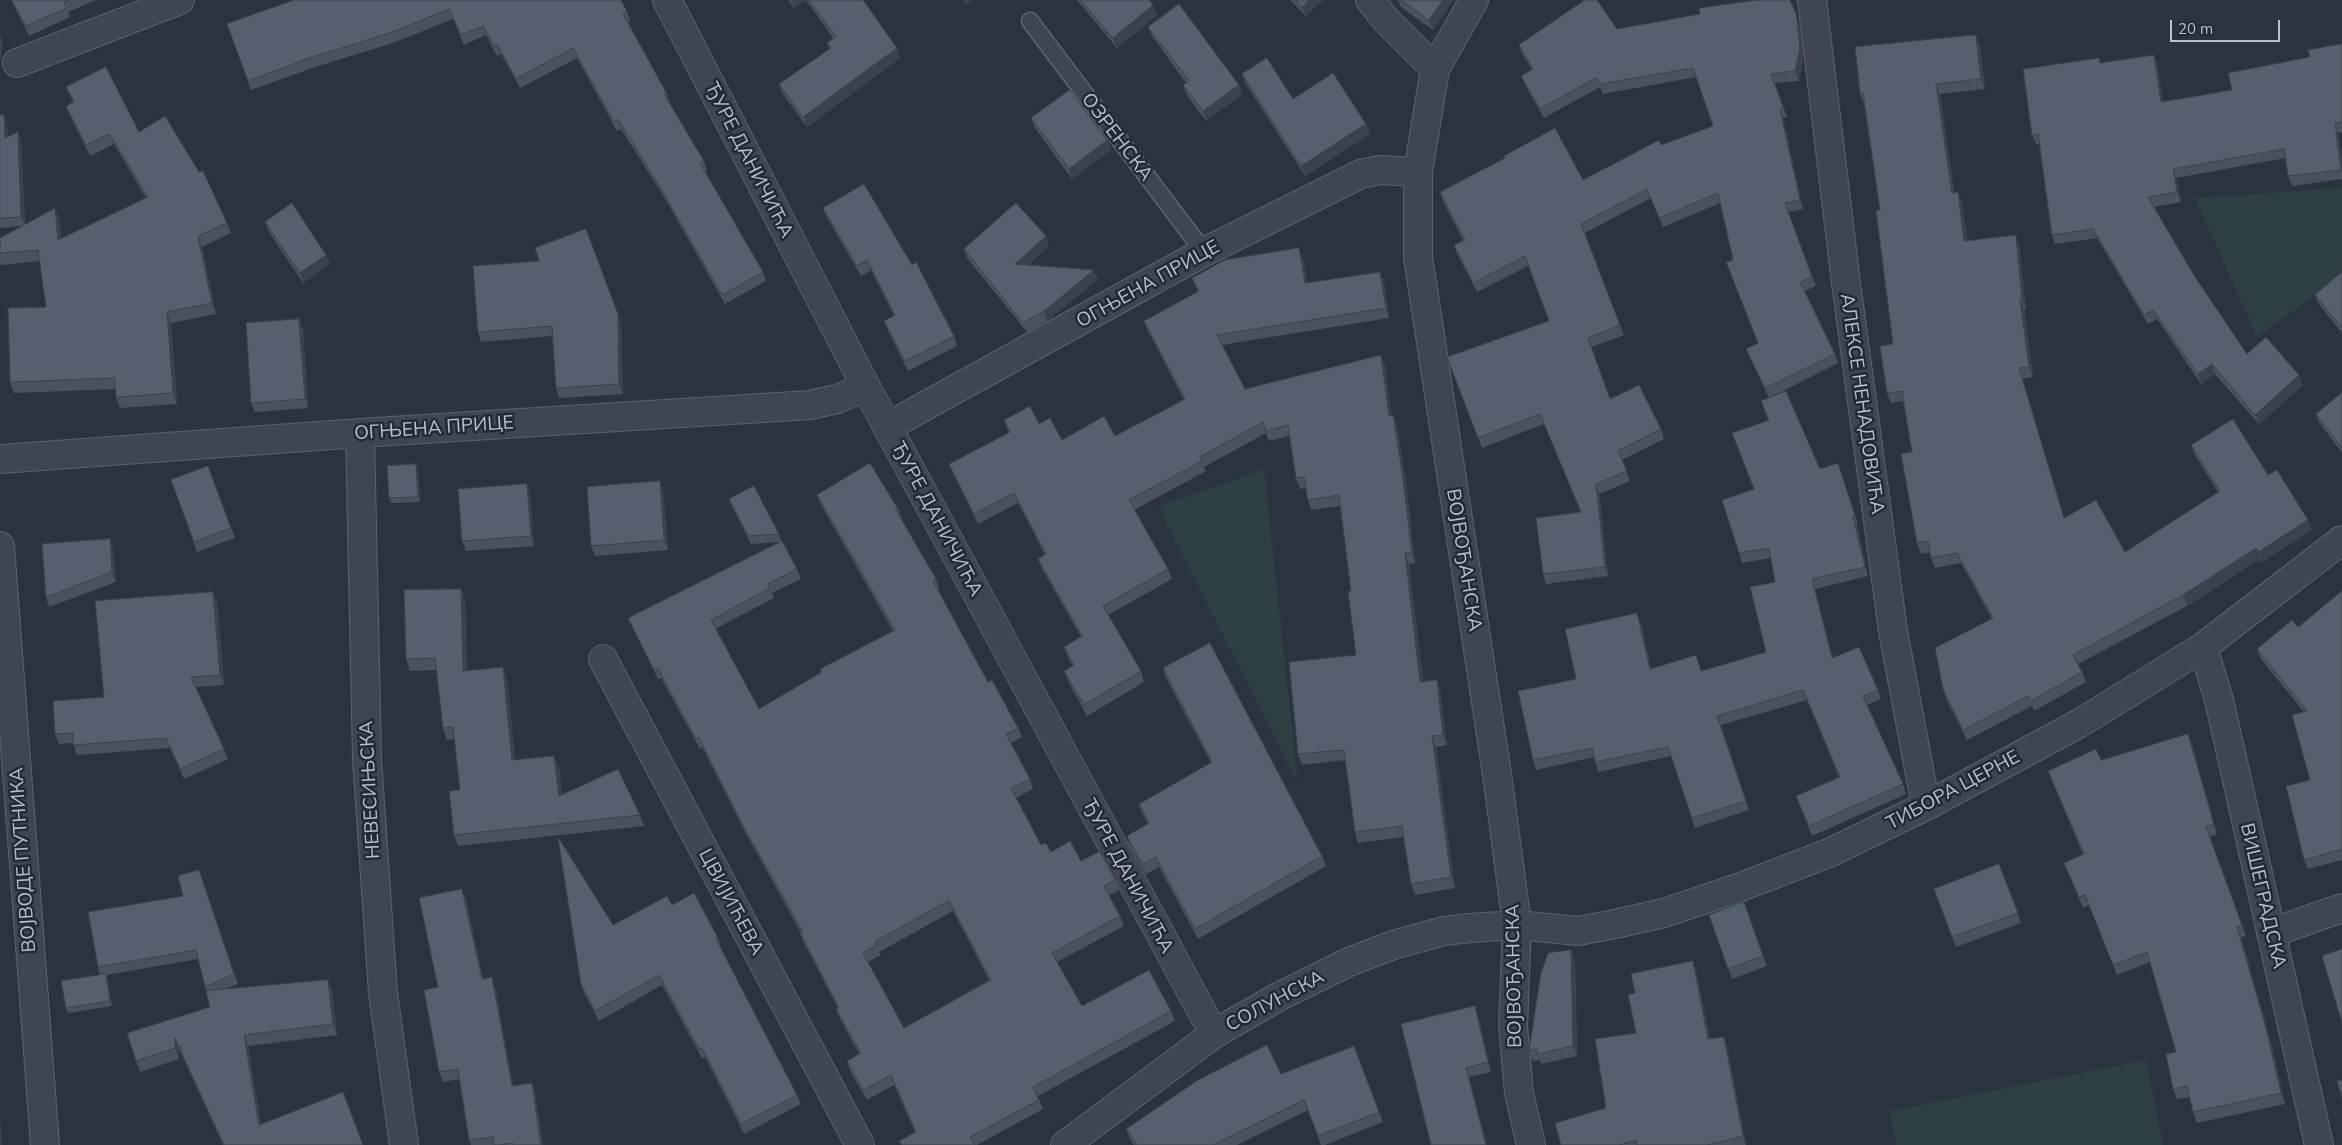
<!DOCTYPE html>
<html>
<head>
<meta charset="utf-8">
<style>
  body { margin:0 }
  #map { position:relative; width:2342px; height:1145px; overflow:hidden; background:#2b3341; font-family:Mulish,sans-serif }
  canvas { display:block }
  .scale { position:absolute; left:2170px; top:20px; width:110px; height:22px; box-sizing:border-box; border:2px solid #bcc1cb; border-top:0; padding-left:6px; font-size:15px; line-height:18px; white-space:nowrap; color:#bcc1cb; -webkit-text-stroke:4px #232a36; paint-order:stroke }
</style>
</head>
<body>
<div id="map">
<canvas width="2342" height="1145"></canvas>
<div class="scale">20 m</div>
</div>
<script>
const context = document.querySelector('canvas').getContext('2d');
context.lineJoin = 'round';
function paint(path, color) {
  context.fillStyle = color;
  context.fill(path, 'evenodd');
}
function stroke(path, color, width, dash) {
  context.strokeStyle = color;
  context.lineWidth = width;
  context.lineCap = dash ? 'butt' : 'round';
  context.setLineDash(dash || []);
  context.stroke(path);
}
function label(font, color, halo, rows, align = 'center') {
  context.font = font + ' Mulish,sans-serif';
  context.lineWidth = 5;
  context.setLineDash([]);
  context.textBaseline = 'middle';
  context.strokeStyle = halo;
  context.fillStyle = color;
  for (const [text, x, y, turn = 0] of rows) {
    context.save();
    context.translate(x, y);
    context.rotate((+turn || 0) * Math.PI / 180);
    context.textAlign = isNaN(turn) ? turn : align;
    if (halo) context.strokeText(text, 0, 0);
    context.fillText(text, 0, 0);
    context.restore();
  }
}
const green = new Path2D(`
  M2342,188v87l-85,62 -62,-139z
  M1264,469l34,314 -140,-276z
  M2146,1060l17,85h-267l-6,-34z`);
const service = new Path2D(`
  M1030,21l174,231`);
const minor = new Path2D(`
  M667,0l199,387 348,647
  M1370,0l16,20 49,49
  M1474,0l-39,69 -17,103v85l79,517 20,151 -4,101 6,67 12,52
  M1812,0l34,283 47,348 33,175
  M17,63l163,-63
  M887,427l317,-175 157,-78 19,-4 38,2
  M360,433l7,326 16,234 21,152
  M0,459l360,-26 450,-28 27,-6 29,-12
  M0,546l45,599
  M2203,647l16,53 100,445
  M603,659l257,486
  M2271,933l71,-25
  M1065,1145l149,-111 64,-37 71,-35 44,-17 51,-14 26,-3 47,-3 61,6 37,-7 49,-11 74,-25 91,-35 97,-47 154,-83 123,-76 139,-107`);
const wall = new Path2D(`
  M11,0h85l-28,12 2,5 -41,19z
  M294,0l333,12 3,9 -2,1 38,70 3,10 35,59 3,10 -2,1 58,100 3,9 -41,23 -61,-107 -43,-68 -4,2 -40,-73 -57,30 -19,-34 -4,2 -11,-21 -22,10 -11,-26 -60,24 -78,24 -64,23 -24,-66z
  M788,0h18l-12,8z
  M806,0h57l37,58 -93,69 -24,-33 -4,-10 50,-35 -2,-6 6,-5z
  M1077,0h72l8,15 -40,33z
  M1290,0h33l-17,16z
  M1398,0h55l-20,30 -32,-23z
  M1799,23l4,34 -4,24 -24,2 12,34 -4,1 20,91 -15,3 28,74 -11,5 30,63 3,9 -69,35 -19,-40 -4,-9 12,-6 -25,-83 -13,-57 -57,24 -12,-29 -66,35 39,102 -33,12 19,52 51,30 3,10 -42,21 8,21 -31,13 9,82 -62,8 -3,-10 38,-62 -37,-88 -62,24 -35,-91 102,-36 -21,-55 -51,26 -20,-38 -3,-9 9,-5 -20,-38 -3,-10 143,-12 78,-35 52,-19 -17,-49 -93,17 -3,-7 -56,31 -19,-33 -4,-9 11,-6 -10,-16 -3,-9 98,-16z
  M1148,27l91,58 3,9 -36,27 -19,-26 -4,-10 3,-2 -34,-47z
  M2342,44v88l-4,1 4,27v19l-50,7 -4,-10 -2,-18 -110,20 5,24 -28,5 42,70 52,77 56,31 -44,39 -44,-50 -14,10 -44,-65 -9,5 -51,-86 -42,6 -3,-9 -13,-91h-3l-4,-9 69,-72 53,-8 3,9 6,38 69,-12z
  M1980,45l5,44 -45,5 14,98 8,10 5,39 52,4 7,64h-2l9,68 -11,2 42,139 61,34 93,-60 -23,-37 -4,-10 77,30 44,55 -50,32 -2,-3 -73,47 -109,58 4,8 4,10 -52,29 -2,-5 -65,34 -21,-41 -3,-10 49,-70 -31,-56 -26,5 -4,-10 -1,-6 -9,2 -4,-11 -5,-91 -9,-51 -12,2 -4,-10 6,-49 -13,-134 -16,-106 -4,-11z
  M1242,74l51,25 73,25 4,10 -65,42 -59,-92z
  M66,87l73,45 88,91 4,10 -29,14 14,67 -45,9 6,81 -57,4 -4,-11v-8l-102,4 -4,-11 36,-75 -6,-46 -40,4v-27l21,-12 -21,2v-113l7,10 1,11 13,5 4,83 34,-6 2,21 85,-41 -32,-54 -24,12 -20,-40 -4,-10 7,-4z
  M1031,118l76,22 4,10 -39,29 -37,-51z
  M823,208l131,128 3,10 -49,25 -20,-40 -4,-10 10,-5 -23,-46 -10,6 -34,-58z
  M265,222l61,33 4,9 -27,19 -34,-51z
  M1046,236l3,10 -21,19 70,14 -51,42 -20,11 -60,-74 -3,-9z
  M1303,259l4,24 77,-1 5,36 -167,27 23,44 140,-24 6,51 2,-1 4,11 9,56 9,81 -6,1 14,117 14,-1 3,10 7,55 -11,2 19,141 -40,7 -4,-11 -8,-47 -45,6 -3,-11 -10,-72 -43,5 -4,-11 58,-99 -5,-64 -11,-85 -29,4 -3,-10 -2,-12 -6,1 -4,-11 -7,-42 -20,5 -3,-8 -62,34 2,4 -72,39 34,59 4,10 -64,36 33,56 3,11 -57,34 -19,-35 -4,-10 9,-5 -5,-8 -4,-11 17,-10 -39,-68 -4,-10 7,-4 -27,-52 -40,21 -25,-50 -4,-10 60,-31 -5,-13 35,4 23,16 53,-4 69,-36 -36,-69 -4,-10 54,-29 -6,-14z
  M473,266l148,58 2,70 -64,4 -3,-10 -4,-52 -71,6 -3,-10z
  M2342,272v61l-24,-30 -3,-8z
  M303,329l5,79 -53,4 -4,-9z
  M2342,393v60l-23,-31 -3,-8z
  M1761,401l59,68 18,-6 20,62 -1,1 11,50 -53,13 18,69 45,32 3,9 -14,6 36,79 3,10 -94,42 -16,-40 43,-19 -32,-77 -86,25 28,85 -54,18 -24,-72 -73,16 -4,-15 -58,13 -3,-10 43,-81 65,-57 10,47 48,-5 3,7 64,-19 9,-70 -4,-24 -29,5 -3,-10 15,-63 14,-70z
  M208,466l27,72 -38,14 -26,-72z
  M418,469l2,33 -29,1 -2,-5z
  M663,491l5,59 -73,6 -4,-10z
  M530,494l4,52 -68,5 -4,-10z
  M817,495l81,14 4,10h-1l35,60 3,10 -1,1 50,92 30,46 4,9 -11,6 19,36 3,10 -17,9 25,47 10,7 30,9 34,19 4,10 -10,5 11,21 4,10 -67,36 25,44 89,5 4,10 -137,75 5,13 -66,36h-76l-2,-4 16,-9 -21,-47 -27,15 -17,-29 -3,-10 12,-7 -19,-35 -4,-10 2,-1 -34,-65 -4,-10h1l-56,-101 -43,-85 -2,2 -39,-71 -3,1 -26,-52 -4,-9 152,-76 -29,2 -19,-37 -3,-8 50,35 2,7 16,28 4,10 -29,14 2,5 -59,31 44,80 62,-37 -1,-3 73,-38 -72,-126zM953,911l36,69 -85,48 -36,-66 13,-7 -2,-3z
  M110,539l3,10 3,33 -67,25 -3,-10z
  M461,589l4,11 2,71 40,8 8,81 44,7 3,28 78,20 4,11 -186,20 -4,-11 6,-45 -6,-51 -7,1 -4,-12 -6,-58 -27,1 -4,-12z
  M2342,591v269l-34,9 -4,-9 6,-80 -6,-68 -43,-53 -4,-10 41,-22z
  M213,592l4,9 7,84 -28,2 28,62 4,10 -44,20 -14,-31 -93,7 -4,-12 -14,1 -4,-10 49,-37z
  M1163,668l159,188 4,10 -128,73 -39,-72 -13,7 -16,-28 -3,-10 21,-12 -6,-11 -3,-9 72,-41 -45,-85z
  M2188,734l4,10 25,90 -7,3 36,99 -5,1 29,102 15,65 -88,19 -4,-11 -4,-15 -12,2 -4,-10 3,-37 -26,-90 -33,13 -28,-70 -6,3 -15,-35 -4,-10 19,-8 -35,-84 53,-11z
  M1999,864l22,59 -65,24 -22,-58z
  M199,870l39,114 -13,5 103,-9 4,11 5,44 -89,11 13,78 102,21h-140l-44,-96v10l-39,13 -4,-11 74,-54 -12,-48 -92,16 6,31 -44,7 -2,-5 34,-34 -2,-7 85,-71z
  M466,899l17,80 12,8 18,99 19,-3 3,10 8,52h-72l-2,-5 -10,-61 -16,3 -4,-10 -1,-85z
  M1744,902l23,64 -35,13 -23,-64z
  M672,905l46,33 3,10h-1l77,147 4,9 -57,30 -39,-77 -3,1 -40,-73 -63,36 -15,-28 -3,-9 32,-59z
  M1575,960l2,96 -36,8 -1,-4 -7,1 -4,-10z
  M1693,961l3,10 14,68 14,-2 3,9 19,99h-185l45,-37 30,-75 -1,-40z
  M1475,1006l3,10 13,56 -22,5 18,68h-56z
  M1354,1046l29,76 -58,23h-4l-13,-35 -71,35h-103l-4,-6 -4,-10 155,-55z`);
const shadedWall = new Path2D(`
  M791,0h15l-12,8z
  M963,0h9l-7,5z
  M1309,0h14l-17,16 -4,-9z
  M1443,0h10l-20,30 -4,-10z
  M1153,5l4,10 -40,33 -4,-10z
  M1796,13l3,10 4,34 -4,24 -4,-10z
  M0,34l2,5v22l-2,-4z
  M1976,35l4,10 5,44 -4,-10z
  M897,48l3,10 -93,69 -4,-10z
  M2154,55l3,9 8,48 -4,-10z
  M1936,84l4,10 15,109 -3,-10z
  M1239,85l3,9 -36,27 -3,-10z
  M1780,109l3,9 20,91 -3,-9z
  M4,115l3,10 1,22 -3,-9z
  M2335,123l3,10 4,27v12z
  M1366,124l4,10 -65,42 -4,-10z
  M18,132l3,9 4,85 -4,-9z
  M1107,140l4,10 -39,29 -3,-10z
  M2173,169l3,9 5,24 -4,-10z
  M1958,192l4,10 6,49 -4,-10z
  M55,208l4,10 3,33 -4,-11z
  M2016,235l3,10 7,64 -4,-10z
  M198,236l4,11 14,67 -4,-11z
  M1046,236l3,10 -31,27 -3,-9z
  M1299,248l4,11 5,35 -3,-11z
  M326,255l4,9 -27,19 -3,-10z
  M1094,270l4,9 -51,42 -3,-10z
  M1380,272l4,10 5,36 -3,-10z
  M2020,299l4,10 9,68 -4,-10z
  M167,312l4,11 6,81 -4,-11z
  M618,314l3,10 2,70 -4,-10z
  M299,319l4,10 5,79 -3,-9z
  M1381,355l4,10 8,61 -4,-10z
  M2212,364l3,10 -14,10 -3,-10z
  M2019,368l3,11 45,150 -3,-11z
  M2299,375l4,10 -44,39 -4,-9z
  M1393,415l4,11 9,56 9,81 -3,-10z
  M416,464l2,5 2,33 -2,-5z
  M660,481l3,10 5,59 -4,-10z
  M527,484l3,10 4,52 -3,-10z
  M1596,484l3,10 9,82 -3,-9z
  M1853,516l4,10 11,50 -3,-9z
  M2308,520l4,10 -50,32 -4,-10z
  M110,539l3,10 3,33 -4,-10z
  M2256,548l4,11 -73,47 -4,-11z
  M1405,553l4,11 15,128 -4,-10z
  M1812,579l3,10 20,79 -3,-10z
  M461,589l4,11 2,83 -4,-12z
  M213,592l4,9 7,84 -4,-10z
  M1637,613l4,9 12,57 -3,-10z
  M503,667l4,12 9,93 -4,-12z
  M1437,680l3,10 7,55 -4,-10z
  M2188,734l4,10 25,90 -3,-10z
  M1432,736l4,11 19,141 -4,-11z
  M554,756l5,11 4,41 -4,-12z
  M462,889l4,10 19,90 -3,-10z
  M2237,927l4,10 29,102 15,65 -4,-11z
  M1571,950l4,10 2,96 -4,-10z
  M1693,961l3,10 16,78 -4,-10z
  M106,974l2,5 4,27 -2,-5z
  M492,977l3,10 20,109 -3,-10z
  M328,980l4,11 5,44 -4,-11z
  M1475,1006l3,10 13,56 -3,-10z
  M244,1035l4,11 15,90 -4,-11z
  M1724,1037l3,9 19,99 -3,-9z
  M175,1038l4,11v10l-4,-11z
  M1466,1068l3,9 18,68h-1z
  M532,1083l3,10 8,52h-2z
  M0,1115l2,30h-2z`);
const building = new Path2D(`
  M12,0h57l-5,2 3,6 -41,18z
  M294,0h327l6,12 -4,2 43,78 -2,2 40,67 -4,2 63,109 -41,23 -62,-108 -42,-68 -4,3 -41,-74 -57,31 -19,-35 -3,2 -11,-20 -22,9 -12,-26 -59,24 -78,24 -64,24 -21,-57z
  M809,0h54l34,48 -94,69 -24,-33 52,-36 -4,-5 9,-6z
  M1081,0h68l4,5 -40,33z
  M1296,0h13l-7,7z
  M1401,0h42l-14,20z
  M1585,0h12l20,29 83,-15 -1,-6 58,-8h33l6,13 4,35 -5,23 -24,3 12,33 -3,2 20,91 -15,3 27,74 -12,5 35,72 -70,34 -19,-39 12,-6 -32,-81 7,-2 -15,-67 -59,25 -12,-29 -66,35 39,101 -32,13 22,61 29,-14 22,44 -43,22 9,20 -31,13 9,83 -62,7 -7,-56 45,-6 -41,-98 -62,24 -31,-81 102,-36 -24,-65 -52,27 -19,-38 11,-5 -25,-48 65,-34 -1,-2 51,-28 28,52 76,-40 2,5 52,-19 -20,-58 -93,16 -4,-6 -56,31 -19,-33 12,-7 -14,-24z
  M1179,4l60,81 -36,26 -20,-26 6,-4 -41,-54z
  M1976,35l5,44 -45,5 16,109 6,-1 6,49 52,-6 6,64h-2l9,68 -10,1 45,150 32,-18 29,52 95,-61 -29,-46 42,-26 35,56 9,-5 31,50 -50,32 -2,-4 -73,47 -110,60 9,17 -51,29 -3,-5 -65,34 -20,-41 -8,-41 58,-30 -36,-65 -26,5 -3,-17 -11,2 -16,-89 11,-2 -10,-61 -15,2 -7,-47 13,-2 -17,-133 4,-1 -17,-117h-3l-5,-46z
  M2342,44v78l-7,1 6,47 -53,6 -4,-27 -111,20 4,23 -29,5 47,80 52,77 19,-17 33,38 -44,40 -43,-51 -14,10 -45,-64 -9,5 -51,-86 -41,6 -14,-101 -6,1 -9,-66 76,-11 1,5 54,-8 7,47 71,-12 -4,-17 82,-16 -2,-7z
  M1267,58l26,41 40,-26 33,51 -65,42 -59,-92z
  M106,67l33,65 26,-16 34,56 4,-1 24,52 -29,13 14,67 -45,9 6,81 -57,4 -1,-19 -105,4 -2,-74 38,-1 -8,-57 -38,3v-15l55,-30 3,32 90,-43 -38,-63 -24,11 -20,-39 8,-4 -8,-15z
  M1070,90l37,50 -38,29 -38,-51z
  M0,115h4l1,23 13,-6 3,85 -21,1z
  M864,184l48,81 4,-3 38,74 -49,25 -21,-40 11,-6 -28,-55 -10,6 -34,-58z
  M292,203l34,52 -26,18 -35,-51z
  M1016,203l30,33 -31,28 79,6 -50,41 -21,12 -59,-74z
  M586,229l32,85 1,70 -63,4 -4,-62 -74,6 -5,-66 66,-5 -4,-13z
  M1299,248l6,35 75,-11 6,36 -169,27 28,54 136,-34 8,61 4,-1 9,56 10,82h-7l15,129 17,-2 6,55 -11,1 19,141 -40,7 -9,-58 -47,6 -11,-82 -46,4 -9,-92 67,-7 -8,-64h3l-12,-96 -31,5 -4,-23 -8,1 -8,-53 -22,6 -3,-9 -63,35 2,4 -73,39 39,69 -65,37 38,65 -57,34 -20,-34 10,-6 -10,-18 18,-11 -44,-77 8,-5 -32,-61 -40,21 -25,-50 61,-32 -6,-12 26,-14 9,18 11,-6 12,22 42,-24 11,20 70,-37 -41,-78 55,-30 -7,-13 33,-18z
  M2342,272v56l-27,-33z
  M299,319l6,80 -54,4 -5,-80z
  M1786,391l34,78 18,-6 17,52 -2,1 12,51 -53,12 20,79 27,-11 19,43 -15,6 40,88 -94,42 -13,-30 44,-19 -37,-87 -86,26 29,85 -54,17 -24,-71 -73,15 -3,-14 -59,12 -15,-69 58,-12 -11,-50 72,-16 13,56 46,-14 5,16 65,-19 -16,-65 25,-5 -6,-34 -30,5 -17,-53 32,-11 -22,-56 37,-13 -8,-19z
  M2342,393v55l-26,-34z
  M870,463l28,46 -2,1 40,69 -3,2 55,101 4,-2 26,48 -12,6 24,45 -19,9 30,57 5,-2 5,9 19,-11 11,20 19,-10 15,29 -11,6 16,30 -68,37 30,53 67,-36 22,41 -138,76 6,13 -69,37 5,8h-73l-3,-4 17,-9 -25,-57 -28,15 -16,-29 14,-8 -25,-44 3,-1 -39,-75 3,-1 -62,-110 -42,-84 -3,1 -38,-71 -4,2 -26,-52 154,-77 15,28 -29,15 2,4 -59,32 48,89 63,-37 -2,-3 75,-39 -78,-135zM949,901l42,79 -87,48 -41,-75 14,-8 -2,-3z
  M416,464l2,33 -29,1 -2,-32z
  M208,466l23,62 -37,14 -23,-62z
  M660,481l4,59 -73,6 -4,-59z
  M527,484l4,52 -69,5 -4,-52z
  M754,486l25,48 -31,2 -19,-37z
  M110,539l2,33 -66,25 -4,-53z
  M461,589l2,82 40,-4 9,93 42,-4 5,40 59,-27 22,46 -186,20 -5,-44 11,-1 -7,-63 -10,1 -8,-70 -29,1 -2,-69z
  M2342,591v258l-38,11 -18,-74 24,-6 -18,-65 15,-4 -50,-62 35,-29 6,7z
  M213,592l7,83 -29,2 33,72 -44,20 -14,-31 -93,7v-12l-18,1 -2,-33 51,-4 -9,-96z
  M1210,643l112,213 -127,73 -39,-72 -14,7 -15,-28 22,-13 -10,-19 73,-42 -49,-94z
  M2188,734l26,90 -8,3 36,98 -5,2 29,101 15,65 -88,19 -6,-26 -14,3 -7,-35 10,-2 -29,-100 -34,13 -28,-70 -6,2 -15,-34 20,-9 -36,-83 48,-22 5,11z
  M558,837l55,88 54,-29 5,9 22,-12 24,45 -2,1 81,156 -56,29 -39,-76 -3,1 -40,-74 -64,36 -14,-27z
  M1999,864l19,49 -66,24 -18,-48z
  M199,870l35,104 -29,13 -9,-37 -98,17 -10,-55 95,-16 -5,-20z
  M462,889l20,90 10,-2 20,109 20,-3 9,62h-28v-2l-14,2h-5l-1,-8 -24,3 -11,-71 -19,3 -15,-82 14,-3 -19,-89z
  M1744,902l19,54 -35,13 -19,-54z
  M2342,949v74l-20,-67z
  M1571,950l2,96 -36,8v-5l-8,2 12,-78 7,-20z
  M1693,961l15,78 16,-2 19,99 -36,9h-70l-1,-5 -17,5h-58l-6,-22 51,-15 -11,-69 41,-6 -8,-38 7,-2 -4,-19z
  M106,974l4,27 -44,7 -5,-27z
  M328,980l5,44 -89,11 15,90 84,-33 20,53h-139l-42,-91 -1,-8 -2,1 -4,-9v10l-39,13 -9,-28 83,-26 -4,-16z
  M1475,1006l13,56 -22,6 20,77h-55l-30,-121z
  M1267,1045l14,29 73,-28 25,66 -61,24 -14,-36 -91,45h-78l2,-1 -11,-15 72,-49z
  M2342,1080v18l-5,-17z`);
const streetNames = [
  ["ОЗРЕНСКА",1117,137,53],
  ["ЂУРЕ ДАНИЧИЋА",749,160,63],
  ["ОГЊЕНА ПРИЦЕ",1148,284,-29],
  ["АЛЕКСЕ НЕНАДОВИЋА",1862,404,82],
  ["ОГЊЕНА ПРИЦЕ",434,428,-4],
  ["ЂУРЕ ДАНИЧИЋА",937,519,62],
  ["ВОЈВОЂАНСКА",1464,560,81],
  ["НЕВЕСИЊСКА",370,790,-93],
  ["ТИБОРА ЦЕРНЕ",1953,790,-28],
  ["ВОЈВОДЕ ПУТНИКА",23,860,-94],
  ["ЂУРЕ ДАНИЧИЋА",1128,876,62],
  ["ВИШЕГРАДСКА",2263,896,77],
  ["ЦВИЈИЋЕВА",731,902,62],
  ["ВОЈВОЂАНСКА",1514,976,-91],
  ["СОЛУНСКА",1275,1001,-28]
];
paint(green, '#2e4043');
stroke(service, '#5d636e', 19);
stroke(minor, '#5d636e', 30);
stroke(service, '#3f4551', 16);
stroke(minor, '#3f4551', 28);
paint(wall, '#4a525f');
paint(shadedWall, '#3c424d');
paint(building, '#565f6e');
stroke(building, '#3c424d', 1);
label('19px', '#bcc1cb', '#232a36', streetNames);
</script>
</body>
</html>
